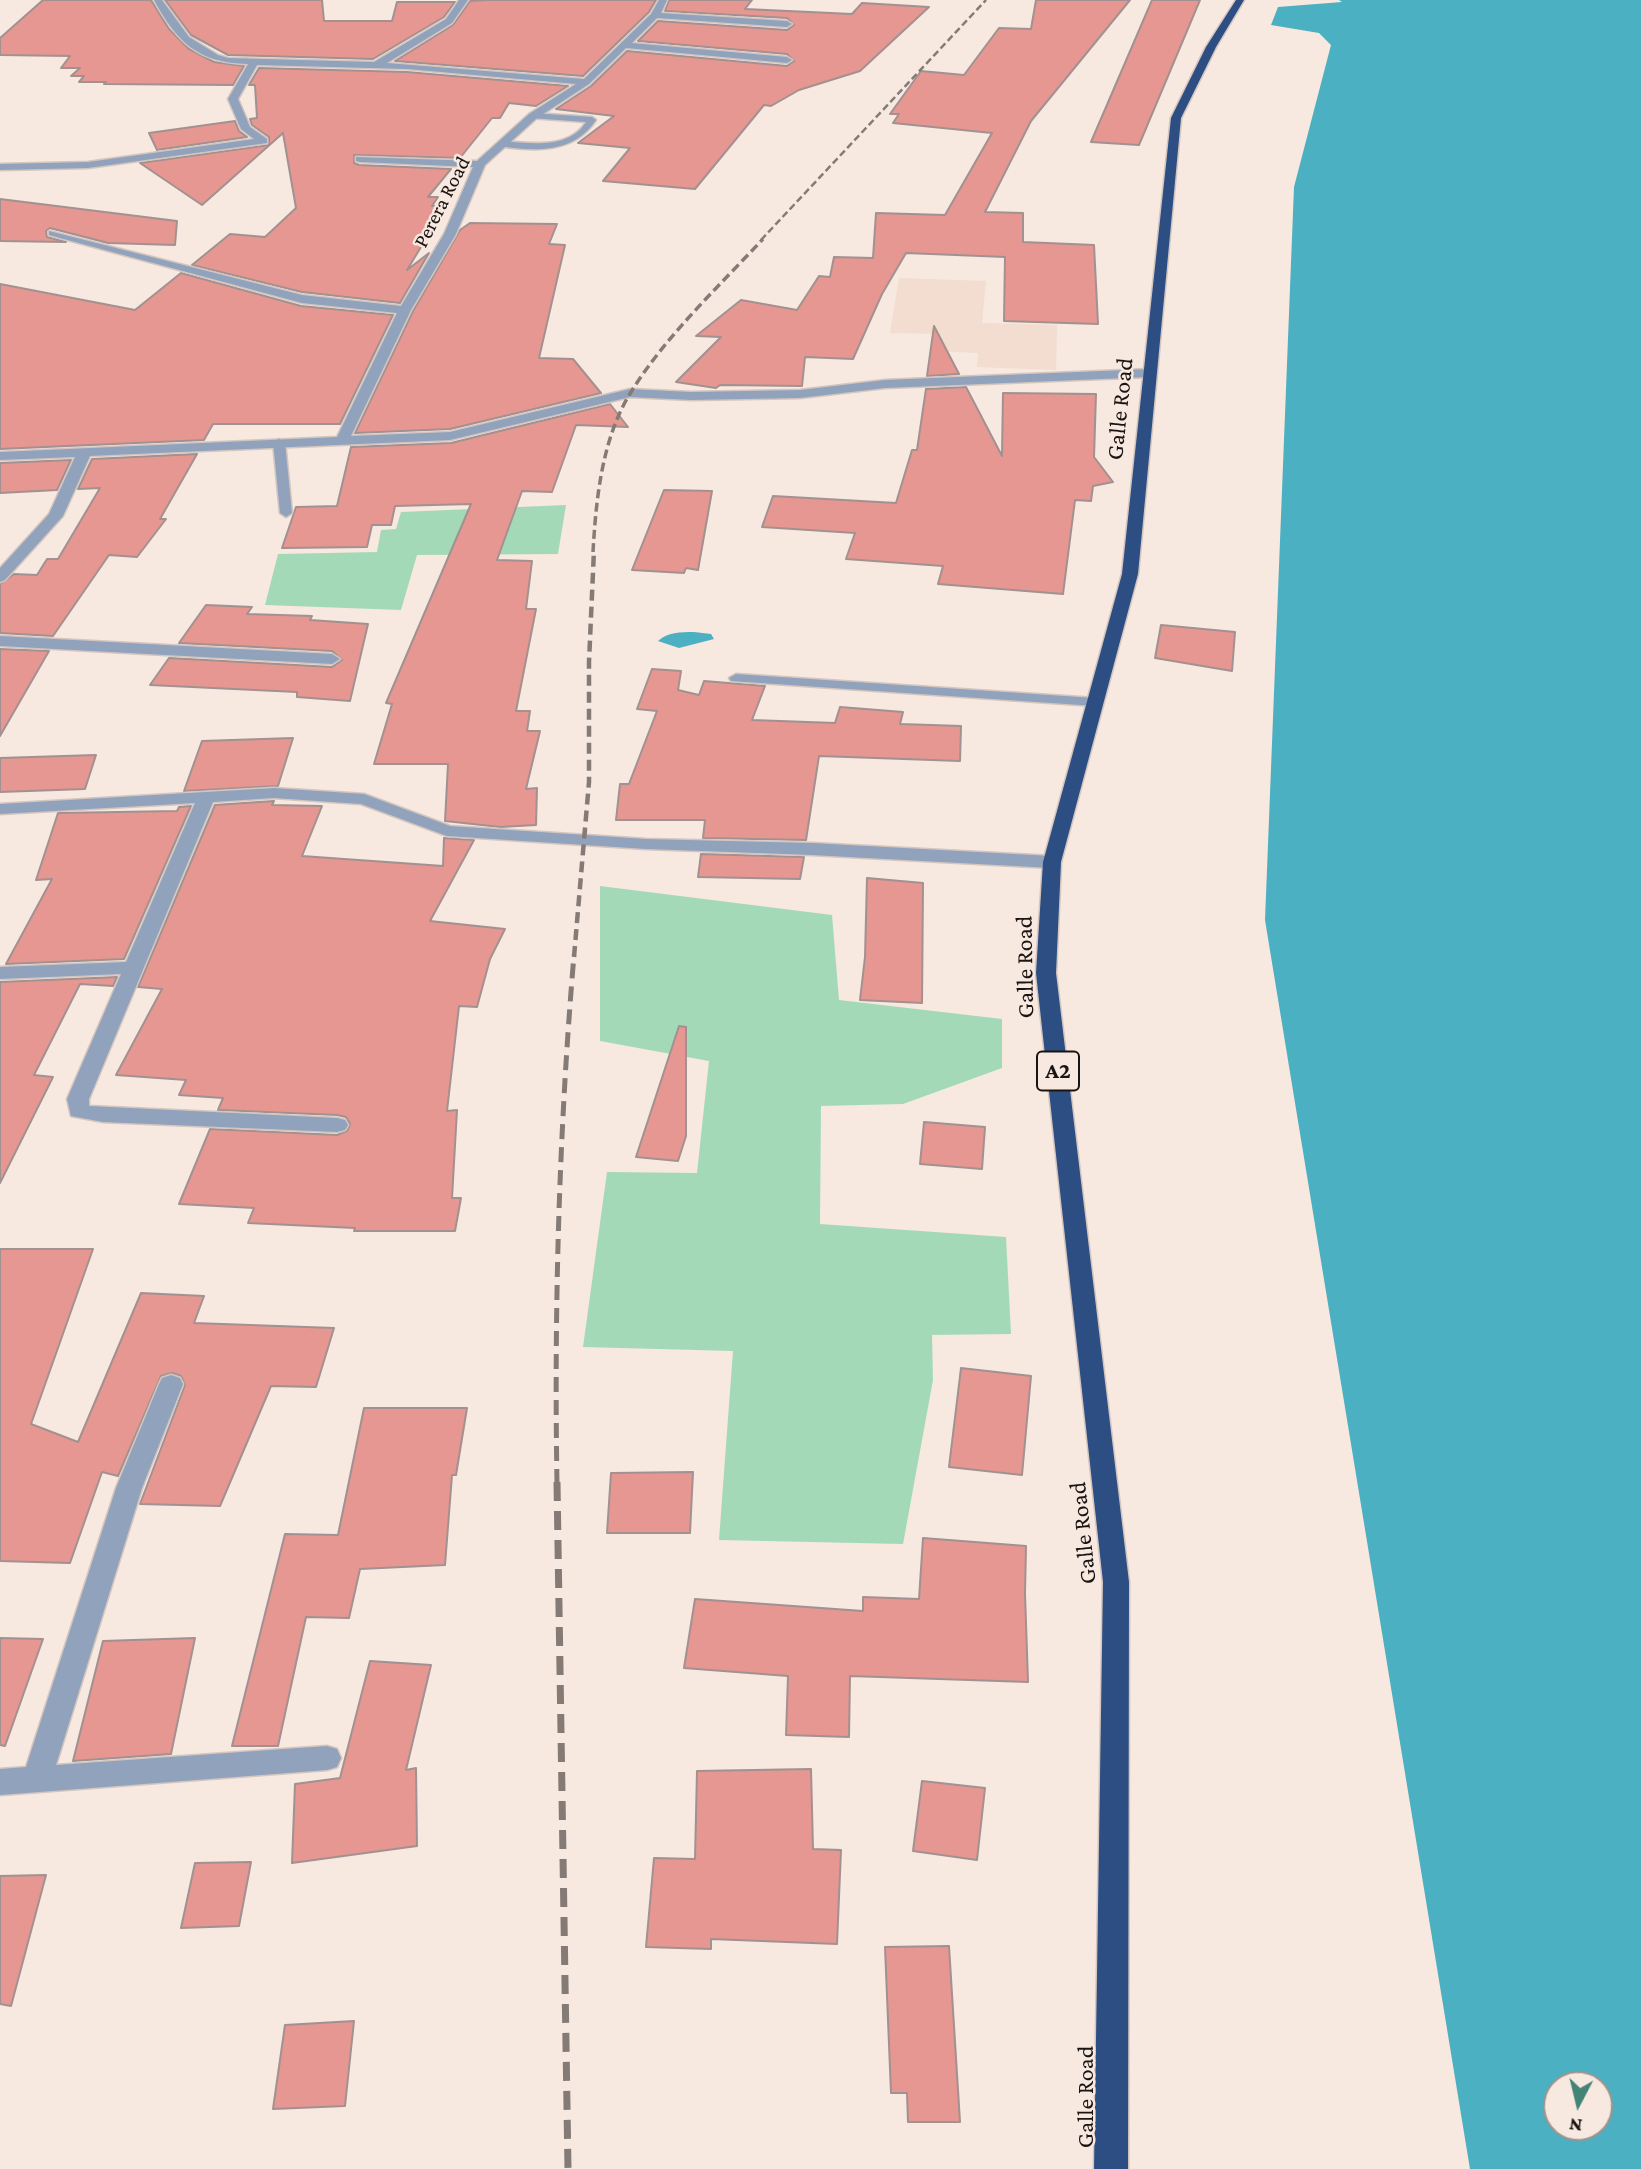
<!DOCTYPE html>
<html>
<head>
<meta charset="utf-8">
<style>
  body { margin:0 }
  #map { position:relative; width:1641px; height:2169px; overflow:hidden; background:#f7e8e0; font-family:"Crimson Pro",serif }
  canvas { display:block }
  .north { position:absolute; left:1543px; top:2071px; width:70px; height:70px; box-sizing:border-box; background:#f7e8e0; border:2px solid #9f938e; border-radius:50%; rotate:187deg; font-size:19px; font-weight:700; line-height:28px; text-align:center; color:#1a1412 }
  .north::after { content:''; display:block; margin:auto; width:24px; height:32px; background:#428475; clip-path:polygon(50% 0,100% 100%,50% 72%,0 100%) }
</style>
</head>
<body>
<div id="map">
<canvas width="1641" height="2169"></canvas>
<div class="north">N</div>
</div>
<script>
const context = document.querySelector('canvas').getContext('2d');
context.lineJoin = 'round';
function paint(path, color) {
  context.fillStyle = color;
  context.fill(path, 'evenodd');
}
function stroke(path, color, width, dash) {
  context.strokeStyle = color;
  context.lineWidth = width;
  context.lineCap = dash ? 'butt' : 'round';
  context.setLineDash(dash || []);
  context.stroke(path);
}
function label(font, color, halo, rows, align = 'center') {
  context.font = font + ' "Crimson Pro",serif';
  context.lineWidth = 5;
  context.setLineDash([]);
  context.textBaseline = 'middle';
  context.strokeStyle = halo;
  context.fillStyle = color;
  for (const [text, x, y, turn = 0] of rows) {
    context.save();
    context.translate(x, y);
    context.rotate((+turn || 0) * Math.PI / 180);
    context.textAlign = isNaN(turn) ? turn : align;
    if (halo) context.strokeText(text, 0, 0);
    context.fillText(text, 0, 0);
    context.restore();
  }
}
const education = new Path2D(`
  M899,278l87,3 -4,42 75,2 -1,45 -79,-3 1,-14 -41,-2 2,-17 -49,-1z`);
const green = new Path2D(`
  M566,505l-8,49 -141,1 -16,55 -136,-5 13,-51 99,-2 4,-22 15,-1 5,-17z
  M600,886l232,29 7,85 163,19v49l-99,36 -82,2 -1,118 186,13 5,97 -79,1 1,45 -30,164 -184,-4 14,-189 -150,-4 24,-175 90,1 12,-112 -109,-20z`);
const water = new Path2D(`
  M1339,0h302v2169h-171l-205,-1249 29,-733 37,-142 -12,-12 -48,-8 7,-18 64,-5zM1599,2085v42h-42v-42z
  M694,632l17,2 3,5 -35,9 -21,-7c10,-9 22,-9 36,-9z`);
const building = new Path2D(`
  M43,0h108l18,29 20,20 25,13 30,4 -11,19 -129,-1 2,-2h-27l5,-6h-13l9,-8h-19l9,-12 -70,-1v-17z
  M165,0h157l2,21h68l5,-19h58l-11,15 -71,42 -145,-4 -37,-20z
  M486,0h170l-7,12 -66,64 -188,-15 58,-36 17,-24z
  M669,0h83l-7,9 107,5 10,-11 67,4 -69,64 -61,19 -28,16 -7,-1 -69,84 -92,-8 27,-33 -52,-5 36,-27 -58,-7 35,-23 36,-35 160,15 7,-5 -7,-7 -149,-13 20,-20 129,9 7,-5 -7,-7 -122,-7z
  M1036,0h94l-99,121 -46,91 38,1v29l71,3 4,79 -94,-3 1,-64 -99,-4 -24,41 -29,65 -48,-2 -3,29 -82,-1 -4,3 -40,-6 45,-45 -25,-1 45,-36 56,10 22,-34 11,1 4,-20 39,1 3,-45 69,2 47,-82 -99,-10 6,-9h-9l31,-43 43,4 35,-47 32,1z
  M1152,0h48l-61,145 -48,-3z
  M259,68l148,4 161,14 -32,20 -27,-3 -9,15h-8l-32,40 -106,-3v8l5,2 92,4 -23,28h10l-6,9h14l-39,64 22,-17 -29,50 -98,-11 -110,-27 38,-31 35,3 31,-29 -13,-75 -81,72 -62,-42 129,-18v-8l-17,-12 -2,-6 7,-1 -2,-33h-6z
  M235,121l4,10 8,6 -90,13 -8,-17z
  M0,199l177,22 -2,24 -67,-2 -58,-15 -4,3 1,6 19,5 -66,-1z
  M470,223l87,1 -8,20 16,1 -26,113 34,1 28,34 -151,36 -95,4 58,-122 47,-81z
  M181,273l120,33 92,9 -53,109h-127l-9,16 -204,9v-165l135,26z
  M934,326l25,48 -32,2z
  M966,387l36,69 1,-63 93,1 -2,63 19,25 -20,4 -2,15 -16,-1 -12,94 -125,-10 5,-18 -97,-7 9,-26 -93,-6 11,-31 123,7 16,-53h5l9,-61z
  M610,404l18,23 -52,-2 -24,67 -30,-1 -25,69 35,1 -6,48h10l-20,102h14l-3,20h13l-14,58 11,-1 -1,37 -36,2 -55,-6 3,-57h-74l18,-60 -6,-1 85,-199 -76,2 -4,19h-19l-5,22 -85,1 14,-41 41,-1 14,-59 100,-4z
  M197,454l-37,65h6l-29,38 -28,-2 -56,81 -53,-3v-49l14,-10 23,1 10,-16h11l42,-71 -22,1 14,-30z
  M71,460l-14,30 -57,3v-30z
  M664,490l48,1 -14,79 -12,-2 -2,5 -52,-3z
  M206,605l46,2 -5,7 65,2 -2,4 58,4 -18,77 -53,-4v-5l-147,-7 19,-27 163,9 10,-7 -10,-9 -153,-8z
  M1161,625l74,7 -3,39 -77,-13z
  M0,649l49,2 -49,85z
  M652,669l29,2 -3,19 21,5 5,-14 61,5 -13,34 83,3 5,-16 63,5 -3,12 61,2 -1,35 -141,-5 -13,84 -103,-2 2,-18h-89l4,-36h9l28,-73 -20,-2z
  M293,738l-15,48 -94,5 18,-50z
  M96,755l-11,34 -85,3v-34z
  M274,801l-2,4 50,1 -20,50 141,10 1,-28 30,2 -44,81 75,8 -15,30 -13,48 -18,-1 -12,105 10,-1 -5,88h9l-6,33h-101l1,-3 -107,-5 6,-15 -75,-4 31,-75 127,6 10,-4 3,-7 -4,-7 -9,-2 -119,-5 5,-12 -44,-3 7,-15 -70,-5 46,-86 -24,-2 77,-182z
  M191,806l-67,153 -118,5 46,-85 -16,1 22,-67 119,-2 2,-4z
  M701,854l103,3 -4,22 -102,-2z
  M867,878l56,5 -1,120 -62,-3 5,-43z
  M117,977l-4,9 -33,-2 -46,91 19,2 -53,106v-201z
  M679,1026l7,1v109l-8,25 -42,-4z
  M924,1122l61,5 -3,42 -62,-5z
  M0,1249h93l-62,175 47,18 63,-149 63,3 -10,27 140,5 -18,59 -45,-1 -51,120 -80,-2 45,-119 -4,-9 -9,-3 -11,3 -43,100 -16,-4 -32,91 -70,-2z
  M961,1368l70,8 -9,99 -73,-8z
  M364,1408h103l-11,67h-4l-7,90 -85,4 -11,49 -43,-1 -28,129h-46l53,-212 53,1z
  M693,1472l-3,61h-83l4,-60z
  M923,1538l103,8 -1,48 3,88 -178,-6 -1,61 -63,-2 2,-59 -104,-8 11,-69 168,12v-14l56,2z
  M0,1638l43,1 -38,107 -5,-1z
  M195,1638l-24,116 -98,7 30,-120z
  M370,1661l61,4 -25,105 10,-2 1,78 -125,17 3,-79 45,-6z
  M811,1769l2,80 28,1 -4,94 -126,-5v10l-65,-2 8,-89 41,1 2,-88z
  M922,1781l63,7 -8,72 -64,-9z
  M251,1862l-12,64 -58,2 14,-65z
  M46,1875l-35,131 -11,-2v-128z
  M949,1946l11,176h-52l-1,-29h-16l-6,-146z
  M354,2021l-9,85 -72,3 12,-84z`);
const lane = new Path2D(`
  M533,113l59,4 4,3c-21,33 -61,32 -97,26l-1,-2 4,-3c29,2 66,9 84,-19l-56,-4z
  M279,439l6,3 7,71 -6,4 -6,-4 -7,-71z
  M736,674l359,24 7,4 -7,4 -364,-25 -2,-3z`);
const street = new Path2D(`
  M154,0h8l27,37 29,18 10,3 146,4 72,-43 13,-19h9l-16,23 -65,40 197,16 67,-65 8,-14h8l-6,13 126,8 5,3 -5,3 -130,-9 -25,25 155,14 5,3 -5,3 -161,-15 -37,36 -52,34 -52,47 -29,69 -45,76 -60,126 99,-4 180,-43 61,3 109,-2 85,-10 265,-11 7,4 -7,4 -265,11 -85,10 -109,2 -61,-3 -180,43 -360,16 -27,60 -58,64 -5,2v-14l49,-54 26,-57 -75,3v-8l337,-15 60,-124 -95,-10 -253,-68v-4l253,64 99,11 43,-72 29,-67 -113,-5 -4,-1v-4l121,4 52,-47 47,-30 -169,-15 -150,-4 -19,34 12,28 17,12v4l-179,25 -88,2v-6l88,-2 166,-23 -13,-10 -13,-30 20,-35c-50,-1 -71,-22 -94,-64z
  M0,636l332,18 8,5 -8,5 -332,-18z
  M274,788l90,6 86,32 196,13 166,4 240,13 9,6 -9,6 -240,-13 -166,-6 -199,-13 -86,-32 -87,-6 -61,4 -124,297v7l248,12 8,2 3,5 -3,5 -8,2 -234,-10 -32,-6 -4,-17 54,-125 -121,5v-12l126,-5 69,-159 -195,11v-10z
  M171,1375l9,3 3,6 -41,104 -86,277 271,-19 10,3 4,9 -4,9 -10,3 -327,25v-26l26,-2 90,-279 43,-104 3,-6z`);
const highway = new Path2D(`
  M1236,0h8l-28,47 -35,71 -43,456 -77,288 -5,111 73,609 -1,587h-34l9,-587 -67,-609 7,-111 79,-288 49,-456 35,-71z`);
const railFar4 = new Path2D(`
  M761,240l225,-240`);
const railFar3 = new Path2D(`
  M593,552c3,-53 9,-114 38,-160 34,-55 88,-106 132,-153`);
const railFar2 = new Path2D(`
  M574,957l15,-175v-120l5,-112`);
const railFar1 = new Path2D(`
  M557,1484c-3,-176 2,-353 17,-529`);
const rail = new Path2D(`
  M557,1482l11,687`);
const farStreetnames = [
  ["Perera Road",442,202,-63]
];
const shields = [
  [1058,1071,42]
];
const shieldNames = [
  ["A2",1058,1071]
];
const streetNames = [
  ["Galle Road",1120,409,-84],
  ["Galle Road",1025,967,-91],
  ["Galle Road",1083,1533,-96],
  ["Galle Road",1086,2097,-90]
];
paint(education, '#f3dcd0');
paint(green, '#a4d9b8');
paint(water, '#4ab0c2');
paint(building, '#e69791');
stroke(building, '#a29190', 2);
stroke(lane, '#d4c6bf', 3);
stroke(street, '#d4c6bf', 3);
stroke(highway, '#d4c6bf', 3);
paint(lane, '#91a2bd');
paint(street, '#91a2bd');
paint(highway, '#2c4e83');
stroke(railFar4, '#857b76', 2.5, [7, 3.5]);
stroke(railFar3, '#857b76', 3.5, [9, 4.5]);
stroke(railFar2, '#857b76', 4.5, [11, 6]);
stroke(railFar1, '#857b76', 5, [15, 8]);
stroke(rail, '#857b76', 7, [19, 10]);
label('21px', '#1a1412', '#f7e8e0', farStreetnames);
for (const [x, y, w] of shields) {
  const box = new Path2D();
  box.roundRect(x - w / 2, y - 19.5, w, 39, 5);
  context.fillStyle = '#f7e8e0';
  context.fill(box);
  stroke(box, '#1a1412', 2);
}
label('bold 23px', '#1a1412', null, shieldNames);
label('24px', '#1a1412', '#f7e8e0', streetNames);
</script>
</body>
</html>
